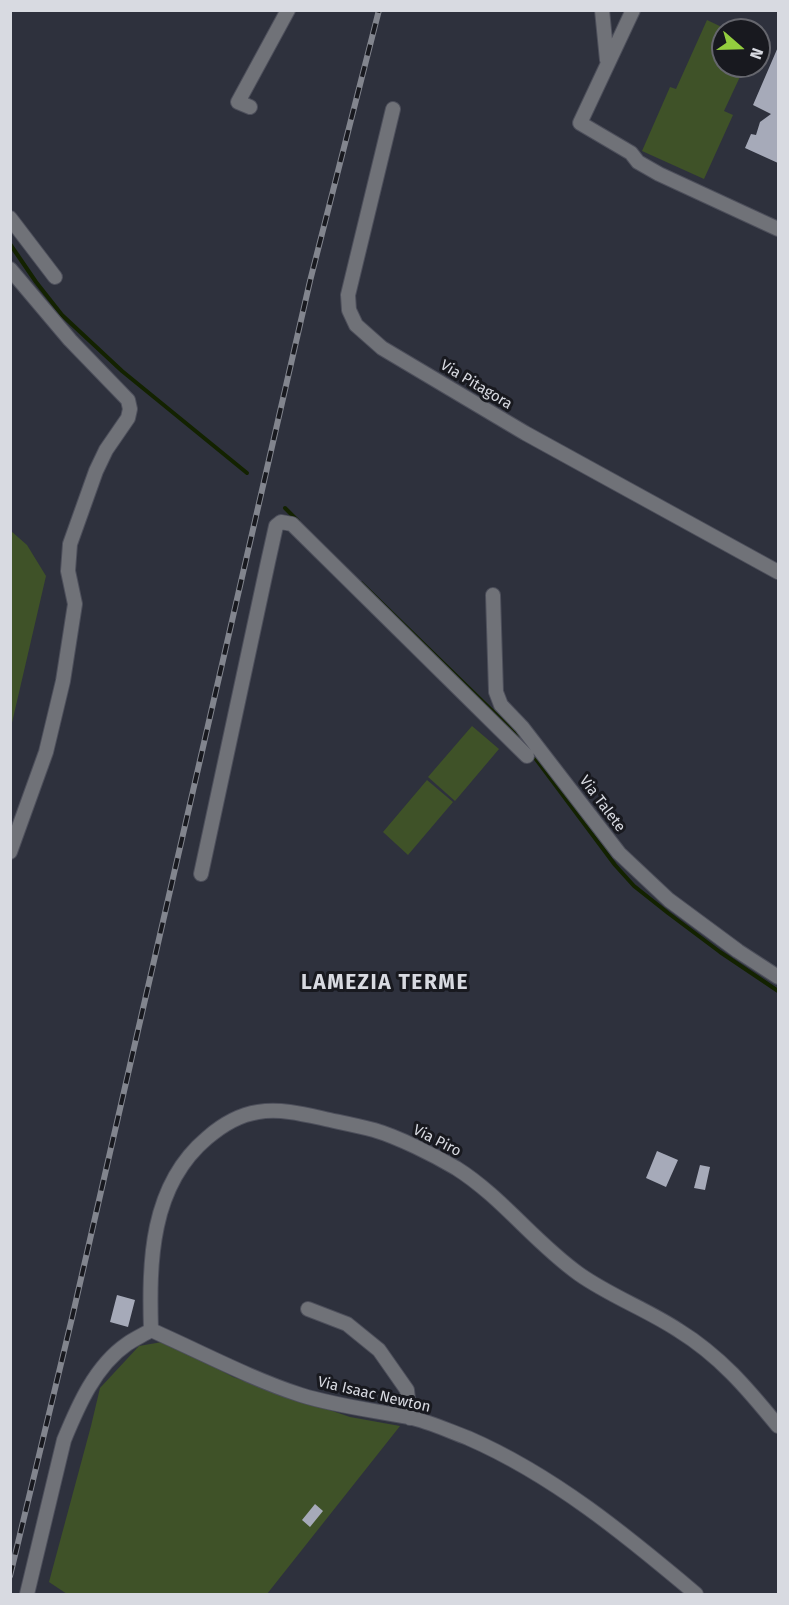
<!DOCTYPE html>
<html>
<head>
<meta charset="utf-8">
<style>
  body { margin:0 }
  #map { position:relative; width:789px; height:1605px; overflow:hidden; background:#2e313d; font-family:"Fira Sans",sans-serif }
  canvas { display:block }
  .frame { position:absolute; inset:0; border:12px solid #d8dae1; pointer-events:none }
  .north { position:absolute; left:711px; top:18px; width:60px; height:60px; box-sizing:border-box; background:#18191f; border:2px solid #65666d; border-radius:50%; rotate:110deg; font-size:16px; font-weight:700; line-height:24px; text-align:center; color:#d8dae1 }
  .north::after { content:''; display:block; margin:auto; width:21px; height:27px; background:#93cd3e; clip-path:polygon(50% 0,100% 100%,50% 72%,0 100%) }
</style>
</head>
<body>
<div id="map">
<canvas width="789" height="1605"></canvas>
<div class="frame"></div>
<div class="north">N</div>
</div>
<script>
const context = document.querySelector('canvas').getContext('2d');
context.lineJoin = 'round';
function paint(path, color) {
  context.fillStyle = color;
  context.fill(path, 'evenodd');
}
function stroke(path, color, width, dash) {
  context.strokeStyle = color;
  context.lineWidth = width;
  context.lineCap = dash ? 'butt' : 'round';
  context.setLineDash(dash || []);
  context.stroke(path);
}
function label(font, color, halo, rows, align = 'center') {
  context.font = font + ' "Fira Sans",sans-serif';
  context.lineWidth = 6;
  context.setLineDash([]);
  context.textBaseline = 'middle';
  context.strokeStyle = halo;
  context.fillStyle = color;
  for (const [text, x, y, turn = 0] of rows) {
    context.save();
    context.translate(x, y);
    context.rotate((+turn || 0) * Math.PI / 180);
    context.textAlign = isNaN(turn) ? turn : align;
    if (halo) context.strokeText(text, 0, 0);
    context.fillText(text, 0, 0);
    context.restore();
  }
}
const green = new Path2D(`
  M707,20l21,10h-5v36h22l-21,45 9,4 -29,64 -62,-28 28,-64 6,2z
  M11,531l16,14 19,31 -35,151z
  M472,726l27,23 -44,52 -27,-24z
  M427,780l26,22 -45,53 -25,-23z
  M162,1342l21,8 50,27 117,40 50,9 -133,168h-200l-18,-12 42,-156 9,-38 39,-42z`);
const stream = new Path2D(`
  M10,244l26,38 26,33 60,56 125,102
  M285,508l13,13
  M361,583l160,156 94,126 19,21 34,27 52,39 58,39`);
const building = new Path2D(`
  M778,47v116l-33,-15 6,-14 5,1 4,-13 11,-8 -18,-9z
  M657,1151l21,9 -12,27 -20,-9z
  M700,1165l10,2 -5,23 -11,-2z
  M117,1295l18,5 -7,27 -18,-5z
  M315,1504l8,7 -13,16 -8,-7z`);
const minor = new Path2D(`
  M602,10l5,50
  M633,10l-53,113 51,30 7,9 21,12 119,55
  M250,107l-12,-5 50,-92
  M393,109l-45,186 1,15 7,15 26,23 143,85 253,139
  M10,218l45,59
  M10,269l60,71 58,60 2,9 -2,9 -22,32 -10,21 -26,73 -2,27 7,33 -12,77 -17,71 -36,100
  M493,595l3,97 5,13 21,22 97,126 50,47 69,51 40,26
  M201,874l67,-312 8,-36 5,-4 11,2 235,232
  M308,1309l39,15 32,26 28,40 3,28
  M151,1330c-2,-68 -1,-144 56,-192 15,-13 31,-23 51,-26 24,-4 49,3 72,8 14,3 29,6 44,10 24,7 60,25 82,38 46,29 79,75 123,106 31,22 67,35 99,56 42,26 69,58 100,96
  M151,1330c50,22 98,48 150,65 35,11 71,15 107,22 20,4 41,14 60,21 85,37 158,97 228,156
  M27,1594l37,-154c14,-34 31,-74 63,-96 7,-5 16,-9 24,-14`);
const rail = new Path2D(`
  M10,1576l62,-258 238,-1037 69,-271`);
const streetNames = [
  ["Via Pitagora",476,385,31],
  ["Via Talete",602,804,53],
  ["Via Piro",437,1141,27],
  ["Via Isaac Newton",374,1395,13]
];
const districtNames = [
  ["LAMEZIA TERME",385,983]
];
paint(green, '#3f5228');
stroke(stream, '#132200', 4);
paint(building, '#a6aab9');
stroke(minor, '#4d4f5b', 16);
stroke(minor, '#707278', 14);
stroke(rail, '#82858e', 6);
stroke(rail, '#18191f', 4, [11]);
label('15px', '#d8dae1', '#18191f', streetNames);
context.letterSpacing = '1.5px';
label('bold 21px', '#d8dae1', '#18191f', districtNames);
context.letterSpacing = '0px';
</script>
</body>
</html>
